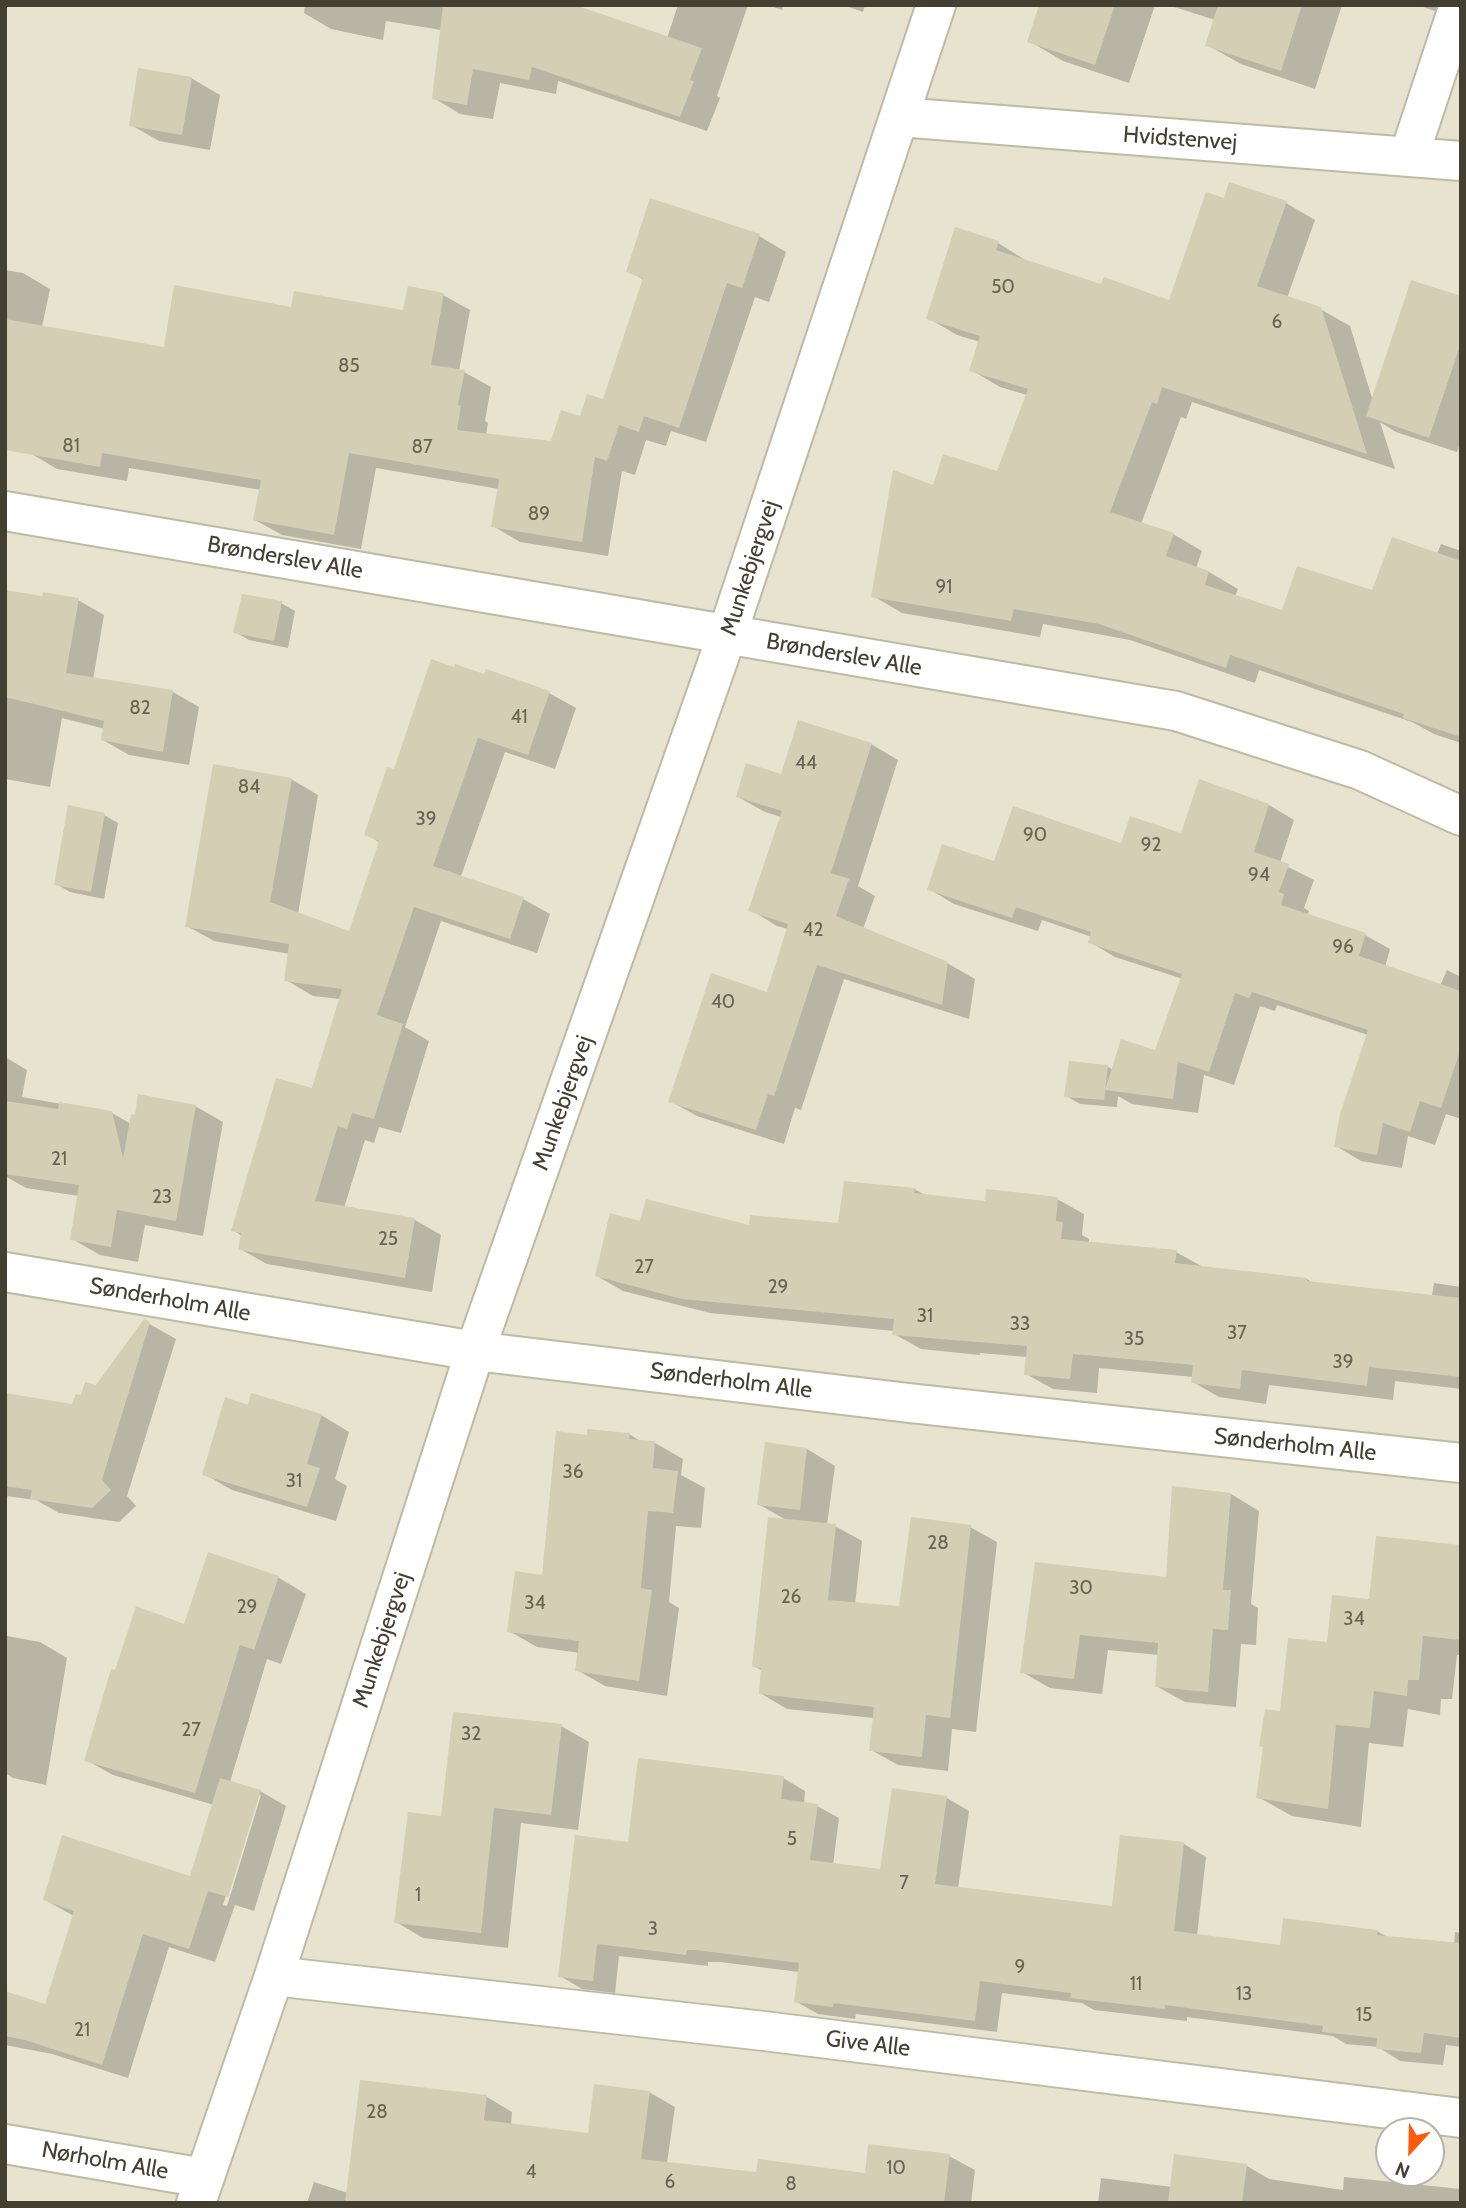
<!DOCTYPE html>
<html>
<head>
<meta charset="utf-8">
<style>
  body { margin:0 }
  #map { position:relative; width:1466px; height:2208px; overflow:hidden; background:#f2f0e1; font-family:Cabin,sans-serif }
  canvas { display:block }
  .frame { position:absolute; inset:0; border:7px solid #444031; pointer-events:none }
  .north { position:absolute; left:1375px; top:2117px; width:70px; height:70px; box-sizing:border-box; background:#fff; border:2px solid #b4b3ad; border-radius:50%; rotate:202deg; font-size:19px; font-weight:700; line-height:28px; text-align:center; color:#444031 }
  .north::after { content:''; display:block; margin:auto; width:24px; height:32px; background:#ff5b0b; clip-path:polygon(50% 0,100% 100%,50% 72%,0 100%) }
</style>
</head>
<body>
<div id="map">
<canvas width="1466" height="2208"></canvas>
<div class="frame"></div>
<div class="north">N</div>
</div>
<script>
const context = document.querySelector('canvas').getContext('2d');
context.lineJoin = 'round';
function paint(path, color) {
  context.fillStyle = color;
  context.fill(path, 'evenodd');
}
function stroke(path, color, width, dash) {
  context.strokeStyle = color;
  context.lineWidth = width;
  context.lineCap = dash ? 'butt' : 'round';
  context.setLineDash(dash || []);
  context.stroke(path);
}
function label(font, color, halo, rows, align = 'center') {
  context.font = font + ' Cabin,sans-serif';
  context.lineWidth = 6;
  context.setLineDash([]);
  context.textBaseline = 'middle';
  context.strokeStyle = halo;
  context.fillStyle = color;
  for (const [text, x, y, turn = 0] of rows) {
    context.save();
    context.translate(x, y);
    context.rotate((+turn || 0) * Math.PI / 180);
    context.textAlign = isNaN(turn) ? turn : align;
    if (halo) context.strokeText(text, 0, 0);
    context.fillText(text, 0, 0);
    context.restore();
  }
}
const residential = new Path2D(`
  M5,5h1456v2198h-1456zM1389,2131h42v42h-42z`);
const shadow = new Path2D(`
  M305,5h267l95,33 11,-33h70l-31,91 3,2 -13,33 -149,-50 -2,13 -56,-11 -7,36 -33,-5 -26,-16 7,-68 -55,-9 -3,19 -52,-11 -27,-16z
  M768,5h15l-1,5z
  M843,5h22l-2,7z
  M1041,5h114l-26,78 -66,-22 -34,-20z
  M1168,5h174l-27,84 -74,-25 -34,-19 8,-25z
  M1417,5h43l-4,13z
  M191,78l29,17 -10,55 -51,-9 -28,-16z
  M651,200l108,36 27,16 -17,50 -14,-5 -49,145 -35,-11 -5,15 -20,-6 -11,35 -13,-4 -14,85 -88,-14 -27,-16 6,-37 -123,-21 -15,81 -79,-14 -27,-15 6,-30 -132,-22 -2,13 -70,-12 -27,-16 -25,-53v-130l18,3 27,16 -8,38 123,22 127,-40 113,3 38,-17 27,15 -11,61 5,1 27,15 -6,34 3,2 -2,12 66,8 29,-25 23,-16 40,-122 -16,-9z
  M1225,200l61,3 29,17 -28,78 33,11 30,17 23,75 88,-103v143l-4,11 -61,-20 -16,-10 15,47 -203,-67 -6,17 -5,-2 -40,107 32,10 29,17 -6,17 13,4 29,17 -3,7 48,16 90,-19 64,-39 4,-10 20,7v192l-27,-9 -22,-12 -153,-52 -4,13 -125,-43 -87,-16 -3,13 -138,-24 -29,-17 61,-109 64,-14 29,-78 -27,-8 -29,-17 9,-28 -23,-7 -29,-17 70,-75 29,18 75,25 68,16z
  M5,592l39,6 34,2 26,15 -11,65 80,12 26,15 -10,58 -60,-10 -26,-15 2,-11 -43,-11 -12,69 -45,-8z
  M281,603l14,8 -7,37 -39,-8 -14,-8z
  M549,693l27,15 -21,61 -50,-17 -44,124 62,23 27,15 -13,39 -96,-32 -36,106 24,14 -28,92 -22,-6 -5,16 -9,-3 -21,68 71,12 26,15 -9,57 -165,-28 -27,-15 2,-13 -9,-6 80,-140 27,-91 -27,-3 -27,-16 4,-26 -76,-13 -27,-15 104,-147 27,16 -20,119 52,19 30,-90 -14,-9 29,-63z
  M871,744l27,16 -40,126 17,10 -12,33 84,34 28,16 -6,40 -125,-40 -43,131 -6,-2 -11,36 -87,-28 -27,-15 99,-107 19,-65 -11,-3 -26,-16 30,-93 -16,-5 -27,-15 44,-21z
  M1200,781l69,24 25,15 -14,43 34,17 -10,28 5,3 -2,5 58,19 25,14 -5,18 55,19 7,-16 14,7v142l-15,-5 -11,31 -27,-9 -6,32 -41,-7 -25,-15 32,-111 -91,-30 -2,6 -15,-5 -26,79 -30,-10 -6,38 -66,-9 -14,-8 -1,11 -37,-3 -14,-8 41,-30 6,4 43,-18 27,-73 -68,-22 -25,-15 2,-5 -50,-17 -4,11 -84,-27 -25,-15 66,-26 187,-28z
  M104,815l14,8 -14,76 -34,-7 -14,-8z
  M5,1057l22,13 -5,27 90,16 19,11 64,-18 28,16 -20,114 -58,-11 -7,37 -38,-7 -28,-16 7,-43 -53,-8 -21,-12z
  M914,1189l13,7 59,7 71,-4 27,15 -2,21 7,4v4l87,9 27,15 104,12 7,5 118,12 2,-13 27,4v102l-66,-8 -2,19 -124,-15 -3,19 -47,-7 -26,-15v-5l-94,-9 -2,25 -44,-4 -27,-15 1,-17 -47,-4v2l-59,-6 -27,-15v-3l-184,-18 -87,-22 -26,-15 45,-53 108,4 90,-2z
  M144,1321l32,18 -49,157 9,10 -17,16 -60,-9 -23,-13 -31,-4v-101l69,11 23,-19z
  M249,1407l72,8 28,17 -14,47 12,7 -11,35 -104,-31 -28,-16z
  M629,1434l13,8 13,1 28,16 -2,16 24,13 -4,40 -25,-2 -7,76 10,6 -12,88 -62,-10 -28,-16 3,-17 -43,-6 -28,-16 34,-54 45,-140z
  M807,1449l28,17 -8,59 8,1 27,15 -7,63 46,4 69,-81 27,15 -21,190 -24,-3 -4,42 -50,-6 -27,-15 3,-32 -87,-9 -27,-16 3,-22 -9,-5 34,-145 -30,-17z
  M1231,1494l28,17 -8,93 7,4 -2,37 -15,-1 -5,63 -51,-5 -29,-16 3,-31 -51,-5 -6,44 -52,-6 -28,-16 15,-108 130,15z
  M1461,1547v108h-4l-5,44h-11l-1,16 -32,-6 -5,38 -34,-4 -8,84 -69,-11 -34,-19 24,-84 46,-69 42,-43z
  M210,1554l69,24 27,16 -25,70 -14,-5 -37,123 30,9 26,15 -32,105 -19,-6 -20,57 -46,-15 -41,131 -76,-24 -47,-9v-52l41,13 28,-90 -29,-16 146,-21 23,-74 -101,-30 -27,-15 30,-88 69,-46zM257,1795h4l-34,111 -4,-1z
  M7,1636l33,6 27,16 -21,127 -33,-7 -8,-5z
  M561,1726l28,16 -11,88 -57,-7 -13,125 -85,-10 -27,-16 47,-104z
  M783,1778l22,13 -1,13 13,2 22,12 -6,47 49,6 11,-81 54,8 22,13 -11,78 155,19 71,-64 22,13 -9,79 85,11 95,-16 12,7 65,7 1,-13 6,1v114l-15,-2 -3,20 -43,-4 -22,-14 -32,-3 -13,-8 -146,-19v4l-93,-11 -12,-7 -80,-10 -5,39 -141,-18 -1,5 -37,-5 -23,-13 4,-29 -79,-10h-12v4l-89,-10 -4,37 -33,-4 -22,-13 69,-132z
  M649,2092l26,15 -8,56 91,11 108,1 83,-19 26,14 -4,33h-664l7,-21 34,11 139,-96 25,15 -1,13 79,10z
  M1247,2166l22,13 74,11 1,-13 117,12v14h-363l3,-25 71,9z`);
const building = new Path2D(`
  M443,5h132l127,43 -12,32 4,1 -14,36 -148,-50 -3,13 -56,-11 -6,36 -35,-6z
  M1039,5h76l-20,60 -68,-23z
  M1218,5h84l-21,66 -76,-25z
  M138,68l54,9 -10,58 -53,-9z
  M1229,182l58,19 -30,85 64,21 46,147 -205,-67 -5,17 -5,-2 -42,110 64,21 -8,23 43,15 -4,14 77,25 15,-44 75,24 20,-53 69,24v176l-58,-19 1,-4 -174,-59 -4,13 -127,-44 -85,-15 -3,12 -140,-24 22,-127 40,15 10,-31 54,17 31,-82 -59,-18 11,-35 -54,-17 29,-92 44,14 -3,9 105,34 3,-7 65,23 37,-108 18,6z
  M650,198l110,36 -18,54 -15,-5 -48,145 -35,-12 -5,16 -20,-7 -12,36 -12,-4 -13,85 -91,-15 8,-48 -150,-26 -15,82 -81,-15 8,-40 -159,-27 -2,14 -95,-17v-131l159,28 10,-62 117,22 3,-16 109,19 5,-24 36,7 -13,72 34,5 -7,35 3,1 -4,24 94,11 10,-31 19,6 7,-22 16,5 40,-121 -17,-6z
  M1411,280l50,16v47l-32,95 -63,-22z
  M5,590l37,6 1,-4 36,6 -13,75 107,17 -10,62 -62,-12 3,-19 -99,-24z
  M242,594l40,7 -8,40 -41,-8z
  M431,659l23,8 1,-3 29,10 2,-5 64,22 -22,64 -50,-17 -45,128 91,31 -14,42 -96,-32 -37,108 26,9 -29,95 -22,-6 -5,16 -9,-3 -23,75 100,17 -10,60 -167,-28 3,-17 -10,-2 45,-153 36,10 30,-99 -58,-8 5,-37 -104,-17 28,-163 79,14 -22,124 79,29 30,-90 -15,-6 23,-68 7,2z
  M798,720l74,23 -41,130 18,6 -13,37 112,46 -6,43 -125,-40 -43,131 -6,-2 -12,36 -88,-28 43,-129 56,19 21,-68 -40,-13 34,-100 -46,-14 10,-34 35,11z
  M1199,779l70,25 -15,48 35,12 -10,28 5,2 -3,11 85,28 -7,23 102,35v57l-20,60 -21,-7 -10,31 -27,-9 -6,32 -43,-8 6,-33 28,-84 -116,-38 -3,6 -14,-5 -26,79 -31,-10 -5,37 -68,-9 16,-51 34,11 27,-76 -94,-31 3,-11 -75,-25 -4,11 -85,-28 15,-46 52,17 19,-55 108,37 9,-27 51,17z
  M68,805l37,8 -14,79 -37,-7z
  M1069,1061l39,4 -4,35 -40,-3z
  M138,1094l58,11 -20,116 -59,-11 -6,37 -41,-7 9,-55 -74,-11v-73l53,8 1,-7 53,9 11,47 8,-44 4,1z
  M844,1181l71,7 -1,5 71,8 1,-12 72,8 -2,24 7,1 -2,17 116,11 -2,13 132,15v3l154,17v79l-92,-10 -2,19 -125,-16 -2,19 -49,-6 2,-18 -120,-11 -3,25 -46,-4 3,-29 -135,-11 2,-16 -212,-20 -87,-23 15,-63 30,8 6,-22 103,26 1,-10 88,8z
  M144,1319l6,3 -48,158 9,10 -19,18 -62,-9 2,-9 -27,-4v-93l67,11 4,-10 5,1 4,-13 11,3z
  M251,1393l71,21 -15,50 13,4 -13,39 -105,-32 23,-78 23,8z
  M587,1429l43,4 -1,6 26,2 -2,27 25,3 -5,42 -25,-2 -7,77 11,2 -13,91 -64,-10 4,-30 -72,-9 8,-61 27,4 14,-144 31,4z
  M765,1442l42,6 -7,62 -43,-5z
  M1172,1486l59,7 -8,97h8l-3,40 -15,-1 -5,63 -53,-5 3,-44 -78,-8 -6,44 -54,-6 15,-111 131,15z
  M768,1517l68,7 -8,76 71,6 12,-89 60,8 -21,193 -24,-3 -4,42 -53,-6 5,-44 -115,-13 2,-26 -9,-1z
  M1376,1536l85,9v95l-38,-4 -4,44h-11l-1,16 -33,-5 -4,37 -34,-3 -8,84 -72,-11 7,-51 -4,-1 6,-37 15,2 8,-73 39,4 5,-47 37,4z
  M208,1552l71,24 -25,74 -14,-5 -45,148 -111,-32 27,-92 4,1 21,-64 48,18z
  M453,1712l109,12 -11,91 -57,-7 -13,125 -87,-10 14,-111 33,4z
  M638,1758l146,18 -3,23 37,5 -8,56 70,9 12,-81 55,8 -12,88 177,22 8,-71 64,7 -10,89 106,14 3,-27 95,12 -1,5 84,8v95l-37,-5 -3,20 -45,-4 1,-11 -55,-6 1,-6 -158,-21v4l-95,-11 1,-5 -91,-12 -5,40 -141,-18 -1,4 -39,-5 5,-39 -103,-13h-9l-1,5 -89,-11 -4,37 -35,-4 17,-142 53,7z
  M220,1778l41,12 -33,107 -20,-6 -19,58 -46,-15 -41,131 -77,-25 -20,-4v-45l40,13 29,-93 -31,-11 19,-65 128,41z
  M360,2080l127,15 -3,25 104,13 6,-49 56,7 -9,68 115,13 2,-13 107,14 3,-29 82,10 -6,49h-599z
  M1174,2154l73,10 -5,39h-74z`);
const minor = new Path2D(`
  M899,117l562,44
  M1409,156l50,-151
  M5,511l1171,200 184,59 101,46
  M5,1272l470,79 434,52 552,60
  M274,1976l490,55 697,87
  M5,2144l199,34
  M196,2203l78,-227 201,-625 252,-716 209,-630`);
const numberNames = [
  ["50",1003,287],
  ["6",1277,322],
  ["85",349,366],
  ["81",71,446],
  ["87",422,447],
  ["89",539,514],
  ["91",944,587],
  ["82",140,708],
  ["41",519,717],
  ["44",806,763],
  ["84",249,787],
  ["39",426,819],
  ["90",1035,835],
  ["92",1151,845],
  ["94",1259,875],
  ["42",813,930],
  ["96",1343,947],
  ["40",723,1002],
  ["21",59,1159],
  ["23",162,1197],
  ["25",388,1239],
  ["27",644,1267],
  ["29",778,1287],
  ["31",925,1316],
  ["33",1020,1324],
  ["37",1237,1333],
  ["35",1134,1339],
  ["39",1343,1362],
  ["36",573,1472],
  ["31",294,1481],
  ["28",938,1543],
  ["30",1081,1588],
  ["26",791,1597],
  ["34",535,1603],
  ["29",247,1607],
  ["34",1354,1619],
  ["27",191,1730],
  ["32",471,1734],
  ["5",792,1839],
  ["7",904,1883],
  ["1",418,1895],
  ["3",653,1929],
  ["9",1020,1967],
  ["11",1136,1984],
  ["13",1244,1994],
  ["15",1364,2015],
  ["21",82,2030],
  ["28",377,2112],
  ["10",896,2168],
  ["4",531,2172],
  ["6",670,2182],
  ["8",791,2184]
];
const streetNames = [
  ["Hvidstenvej",1180,139,4],
  ["Brønderslev Alle",285,558,10],
  ["Munkebjergvej",750,568,-72],
  ["Brønderslev Alle",844,655,10],
  ["Munkebjergvej",563,1103,-71],
  ["Sønderholm Alle",170,1300,10],
  ["Sønderholm Alle",731,1381,7],
  ["Sønderholm Alle",1295,1445,6],
  ["Munkebjergvej",382,1640,-72],
  ["Give Alle",868,2044,7],
  ["Nørholm Alle",105,2161,10]
];
paint(residential, '#e7e3ce');
paint(shadow, '#0003');
paint(building, '#d4ceb5');
stroke(minor, '#bebaa3', 42);
stroke(minor, '#fff', 38);
label('19px', '#686452', null, numberNames);
label('23px', '#444031', '#fff', streetNames);
</script>
</body>
</html>
